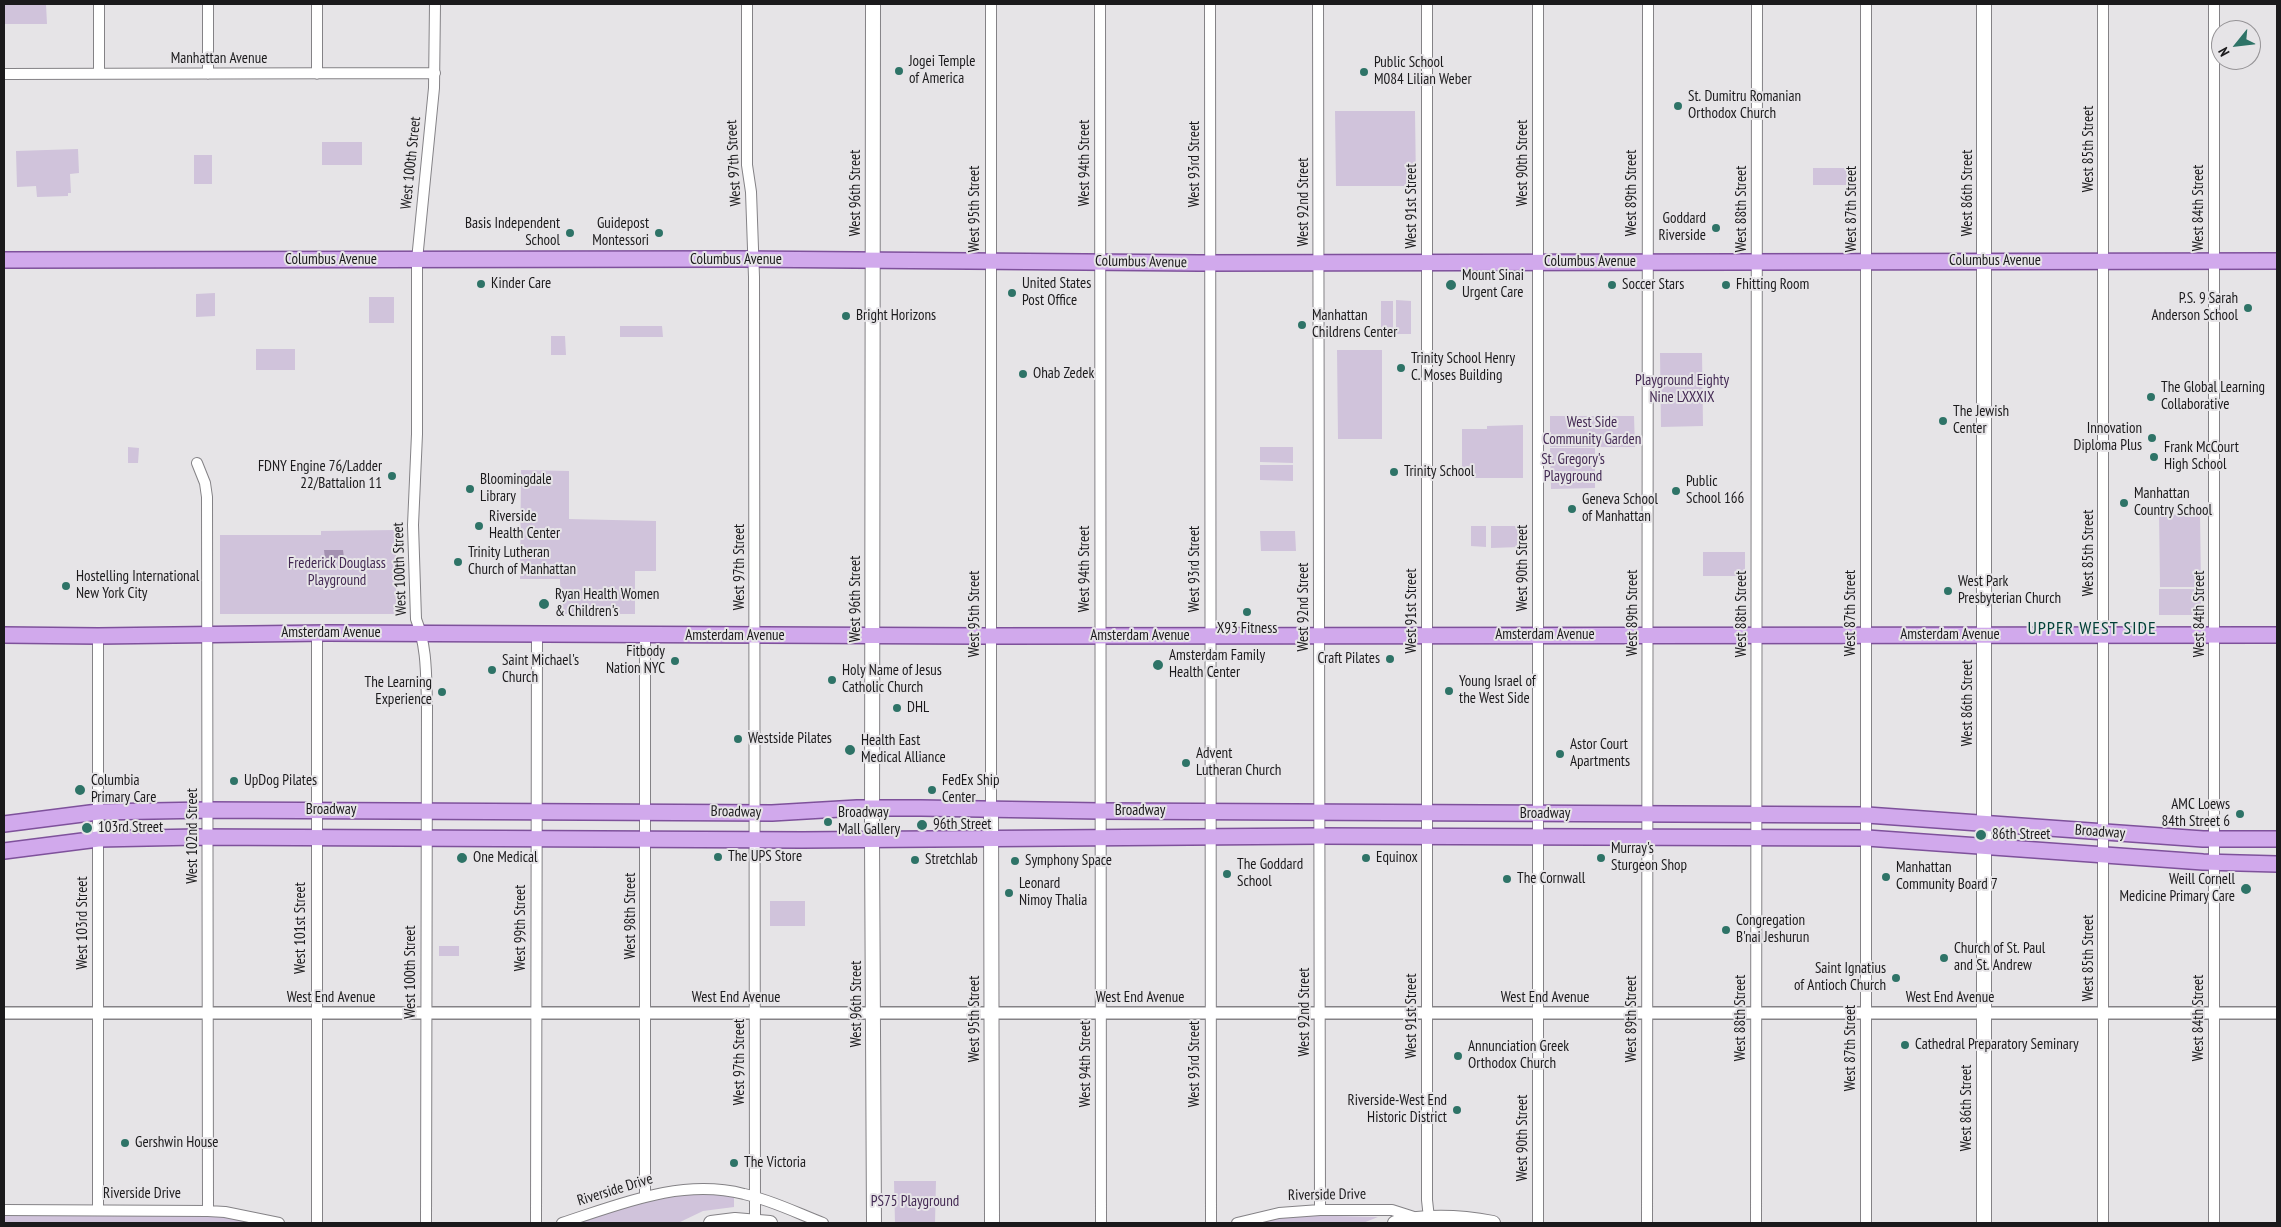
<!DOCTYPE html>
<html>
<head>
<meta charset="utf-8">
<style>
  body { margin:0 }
  #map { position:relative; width:2281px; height:1227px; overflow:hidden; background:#e6e4e7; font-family:"PT Sans Narrow",sans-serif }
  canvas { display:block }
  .frame { position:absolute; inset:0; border:5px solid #1b1a1c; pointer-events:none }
  .north { position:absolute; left:2211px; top:20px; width:50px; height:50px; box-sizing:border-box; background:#e6e4e7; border:1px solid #959396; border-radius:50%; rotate:241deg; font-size:14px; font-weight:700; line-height:20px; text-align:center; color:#1b1a1c }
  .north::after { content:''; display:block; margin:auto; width:18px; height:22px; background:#2e7367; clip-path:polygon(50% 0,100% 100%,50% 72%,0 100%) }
</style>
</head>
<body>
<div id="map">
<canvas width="2281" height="1227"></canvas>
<div class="frame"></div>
<div class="north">N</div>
</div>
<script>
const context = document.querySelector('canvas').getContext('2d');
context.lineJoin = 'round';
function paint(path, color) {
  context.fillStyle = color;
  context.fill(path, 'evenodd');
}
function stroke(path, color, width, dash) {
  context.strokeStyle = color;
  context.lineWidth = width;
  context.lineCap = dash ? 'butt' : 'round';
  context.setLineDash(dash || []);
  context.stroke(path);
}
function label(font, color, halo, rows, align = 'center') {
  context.font = font + ' "PT Sans Narrow",sans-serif';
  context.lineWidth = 4;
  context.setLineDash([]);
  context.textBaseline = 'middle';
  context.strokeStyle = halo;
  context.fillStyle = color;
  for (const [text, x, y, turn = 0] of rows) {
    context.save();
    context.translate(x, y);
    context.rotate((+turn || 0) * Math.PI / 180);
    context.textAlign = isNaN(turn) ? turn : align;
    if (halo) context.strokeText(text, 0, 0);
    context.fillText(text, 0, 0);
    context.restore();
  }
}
const green = new Path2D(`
  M4,4h42l1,20h-43z
  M1335,111h80l1,75h-80z
  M322,142h40v23h-40z
  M78,149l1,24 -9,1 1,19h-3v3l-31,1 -1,-11 -19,1 -1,-36z
  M194,155h18v29h-18z
  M1813,168h41v17h-41z
  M215,293v23l-19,1v-23z
  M369,297h25v26h-25z
  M1396,300l15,1v33h-15z
  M1381,301h12v33h-12z
  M620,326h42l1,11h-43z
  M551,336h14l1,19h-15z
  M256,349h39v21h-39z
  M1337,350h45v89h-44z
  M1660,353h42l1,73 -42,1z
  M1550,416h84l1,31h-85z
  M1523,425v53h-50v-6h-11v-43h25v-3z
  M128,447l11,1 -1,15h-10z
  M1260,447h33v16l-33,-1z
  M1550,448h45v40l-44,1z
  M1260,465h33v16l-33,-1z
  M521,470l48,1v48l87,2v50h-21v43h-74l-1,-35h-40z
  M2200,514l1,73h-41l-1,-72z
  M1471,526h15v21l-15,-1z
  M1491,526h29v21l-29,1z
  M396,530v84h-176v-79h101v-4z
  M1260,531h35l1,20h-35z
  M1703,552h42v24h-42z
  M2159,589h42v26h-42z
  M770,901h35v25h-35z
  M439,946h20v10h-20z
  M894,1181h42l-1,42h-40z
  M711,1194l23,3v10l-31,4 -25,12h-104l87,-28z
  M202,1213l65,10h-263v-6l5,-3 5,2z
  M1295,1215l83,2 -15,6h-112z`);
const water = new Path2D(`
  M324,550h19l1,8 -19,1z`);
const minor = new Path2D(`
  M99,4v70
  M747,4v161l4,27 3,85 1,944
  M991,4v804
  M1100,4l1,1219
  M1210,4l1,1219
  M1318,4l2,1206
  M1427,4v1196l2,18
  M2103,4v1219
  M2214,4v1219
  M4,74l431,-1
  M208,74v-70
  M317,74v-70
  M197,463l8,20 2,14 1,714
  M645,1196v-560
  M4,1210l204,1 17,1 54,11
  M98,1210v-574
  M317,1223v-590
  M426,1223l1,-519c-1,-30 0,-57 -11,-85l-3,-94 4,-91v-174l17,-172 1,-84
  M536,1223l1,-590
  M562,1223c59,-19 119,-45 182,-29 27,6 53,19 79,29
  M1237,1223l42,-10 41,-3h72l25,8
  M1538,1223v-1219
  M1647,1223l1,-1219
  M1756,1223l1,-1219
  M1866,1223v-1219`);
const tertiary = new Path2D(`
  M4,1013h2273`);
const secondary = new Path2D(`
  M873,4l-1,835 2,384
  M1984,4v1219
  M991,808l1,415
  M711,1223l24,-3 35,3
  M1395,1223c33,-8 66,-6 98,0`);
const primary = new Path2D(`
  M4,260l736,-1 459,4 1078,-2
  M4,635l94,1 229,-3 654,3 1296,-1
  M4,824l94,-12 110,-2 564,3 85,-5h64l179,3 767,4 336,24h74
  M4,851l94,-12 99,-2 605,3 517,-4 548,2 336,24 74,2`);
const markers = [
  [899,71,5,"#2e7367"],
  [1364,72,5,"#2e7367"],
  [1678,106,5,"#2e7367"],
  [1716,228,5,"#2e7367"],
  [570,233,5,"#2e7367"],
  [659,233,5,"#2e7367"],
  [481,284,5,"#2e7367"],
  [1451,285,6,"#2e7367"],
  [1612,285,5,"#2e7367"],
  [1726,285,5,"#2e7367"],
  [1012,293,5,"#2e7367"],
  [2248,308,5,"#2e7367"],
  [846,316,5,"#2e7367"],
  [1302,325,5,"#2e7367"],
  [1401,368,5,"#2e7367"],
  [1023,374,5,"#2e7367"],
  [2151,397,5,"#2e7367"],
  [1943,421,5,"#2e7367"],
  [2152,438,5,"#2e7367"],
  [2154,457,5,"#2e7367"],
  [1394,472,5,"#2e7367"],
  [392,476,5,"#2e7367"],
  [470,489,5,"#2e7367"],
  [1676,491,5,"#2e7367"],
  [2124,503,5,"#2e7367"],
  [1572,509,5,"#2e7367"],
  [479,526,5,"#2e7367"],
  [458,562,5,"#2e7367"],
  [66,586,5,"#2e7367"],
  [1948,591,5,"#2e7367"],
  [544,604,6,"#2e7367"],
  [1247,612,5,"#2e7367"],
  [1390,659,5,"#2e7367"],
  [675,661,5,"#2e7367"],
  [1158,665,6,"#2e7367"],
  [492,670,5,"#2e7367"],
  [832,680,5,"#2e7367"],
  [1449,691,5,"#2e7367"],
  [442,692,5,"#2e7367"],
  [897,708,5,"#2e7367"],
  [738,739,5,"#2e7367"],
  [850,750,6,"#2e7367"],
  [1560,754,5,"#2e7367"],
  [1186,763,5,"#2e7367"],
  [234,781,5,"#2e7367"],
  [80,790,6,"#2e7367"],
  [932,790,5,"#2e7367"],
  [2240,814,5,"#2e7367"],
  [828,822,5,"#2e7367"],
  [922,825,6,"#2e7367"],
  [87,828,6,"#2e7367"],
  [1981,835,6,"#2e7367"],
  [718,857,5,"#2e7367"],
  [462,858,6,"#2e7367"],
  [1366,858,5,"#2e7367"],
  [1601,858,5,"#2e7367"],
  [915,860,5,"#2e7367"],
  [1015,861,5,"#2e7367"],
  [1227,874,5,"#2e7367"],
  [1886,877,5,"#2e7367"],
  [1507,879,5,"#2e7367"],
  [2246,889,6,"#2e7367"],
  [1009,893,5,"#2e7367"],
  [1726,930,5,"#2e7367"],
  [1944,958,5,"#2e7367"],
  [1896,978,5,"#2e7367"],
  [1905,1045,5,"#2e7367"],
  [1458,1056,5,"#2e7367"],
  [1457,1110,5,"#2e7367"],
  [125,1143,5,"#2e7367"],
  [734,1163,5,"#2e7367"]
];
const streetNames = [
  ["Manhattan Avenue",219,59],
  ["West 85th Street",2089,149,-90],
  ["West 100th Street",411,163,-84],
  ["West 97th Street",734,163,-93],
  ["West 94th Street",1085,163,-90],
  ["West 90th Street",1523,163,-90],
  ["West 93rd Street",1195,164,-90],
  ["West 96th Street",856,193,-90],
  ["West 89th Street",1632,193,-90],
  ["West 86th Street",1968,193,-90],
  ["West 92nd Street",1304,202,-90],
  ["West 91st Street",1412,206,-90],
  ["West 84th Street",2199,208,-90],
  ["West 95th Street",975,209,-90],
  ["West 88th Street",1742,209,-90],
  ["West 87th Street",1852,209,-90],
  ["Columbus Avenue",331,260],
  ["Columbus Avenue",736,260],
  ["Columbus Avenue",1995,261],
  ["Columbus Avenue",1141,262,1],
  ["Columbus Avenue",1590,262],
  ["West 85th Street",2089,553,-90],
  ["West 97th Street",740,567,-90],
  ["West 90th Street",1523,568,-90],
  ["West 100th Street",400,569,-92],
  ["West 94th Street",1085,569,-90],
  ["West 93rd Street",1195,569,-90],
  ["West 96th Street",856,599,-90],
  ["West 92nd Street",1304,607,-90],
  ["West 91st Street",1412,611,-90],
  ["West 89th Street",1633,613,-90],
  ["West 87th Street",1851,613,-90],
  ["West 95th Street",975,614,-90],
  ["West 88th Street",1742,614,-90],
  ["West 84th Street",2200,614,-90],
  ["Amsterdam Avenue",331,633],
  ["Amsterdam Avenue",1545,635],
  ["Amsterdam Avenue",1950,635],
  ["Amsterdam Avenue",735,636],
  ["Amsterdam Avenue",1140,636],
  ["West 86th Street",1968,703,-90],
  ["Broadway",331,810],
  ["Broadway",1140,811],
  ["Broadway",736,812,1],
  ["Broadway",1545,814],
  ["Broadway",2100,832,4],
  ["West 102nd Street",193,836,-90],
  ["West 98th Street",631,916,-90],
  ["West 103rd Street",83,923,-90],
  ["West 101st Street",301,928,-90],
  ["West 99th Street",521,928,-90],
  ["West 85th Street",2089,958,-90],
  ["West 100th Street",411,972,-90],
  ["West End Avenue",331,998],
  ["West End Avenue",736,998],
  ["West End Avenue",1140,998],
  ["West End Avenue",1545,998],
  ["West End Avenue",1950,998],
  ["West 96th Street",857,1004,-90],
  ["West 92nd Street",1305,1012,-90],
  ["West 91st Street",1412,1016,-90],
  ["West 88th Street",1741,1018,-90],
  ["West 84th Street",2199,1018,-90],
  ["West 95th Street",975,1019,-90],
  ["West 89th Street",1632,1019,-90],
  ["West 87th Street",1851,1048,-90],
  ["West 97th Street",740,1062,-90],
  ["West 94th Street",1086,1064,-90],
  ["West 93rd Street",1195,1064,-90],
  ["West 86th Street",1967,1108,-90],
  ["West 90th Street",1523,1138,-90],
  ["Riverside Drive",615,1190,-17],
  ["Riverside Drive",142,1194],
  ["Riverside Drive",1327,1195,-1]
];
const poiNames = [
  ["Jogei Temple",909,62],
  ["of America",909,79],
  ["Public School",1374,63],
  ["M084 Lilian Weber",1374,80],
  ["St. Dumitru Romanian",1688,97],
  ["Orthodox Church",1688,114],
  ["Goddard",1706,219,"right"],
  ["Riverside",1706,236,"right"],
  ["Basis Independent",560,224,"right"],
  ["School",560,241,"right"],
  ["Guidepost",649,224,"right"],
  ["Montessori",649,241,"right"],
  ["Mount Sinai",1462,276],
  ["Urgent Care",1462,293],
  ["Kinder Care",491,284],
  ["United States",1022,284],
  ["Post Office",1022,301],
  ["Soccer Stars",1622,285],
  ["Fhitting Room",1736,285],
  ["P.S. 9 Sarah",2238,299,"right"],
  ["Anderson School",2238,316,"right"],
  ["Bright Horizons",856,316],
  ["Manhattan",1312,316],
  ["Childrens Center",1312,333],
  ["Trinity School Henry",1411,359],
  ["C. Moses Building",1411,376],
  ["Ohab Zedek",1033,374],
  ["The Global Learning",2161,388],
  ["Collaborative",2161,405],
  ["The Jewish",1953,412],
  ["Center",1953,429],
  ["Innovation",2142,429,"right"],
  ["Diploma Plus",2142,446,"right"],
  ["Frank McCourt",2164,448],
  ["High School",2164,465],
  ["FDNY Engine 76/Ladder",382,467,"right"],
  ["22/Battalion 11",382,484,"right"],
  ["Trinity School",1404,472],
  ["Bloomingdale",480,480],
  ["Library",480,497],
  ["Public",1686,482],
  ["School 166",1686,499],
  ["Manhattan",2134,494],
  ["Country School",2134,511],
  ["Geneva School",1582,500],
  ["of Manhattan",1582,517],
  ["Riverside",489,517],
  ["Health Center",489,534],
  ["Trinity Lutheran",468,553],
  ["Church of Manhattan",468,570],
  ["Hostelling International",76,577],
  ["New York City",76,594],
  ["West Park",1958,582],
  ["Presbyterian Church",1958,599],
  ["Ryan Health Women",555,595],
  ["& Children's",555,612],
  ["X93 Fitness",1247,629,"center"],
  ["Fitbody",665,652,"right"],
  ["Nation NYC",665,669,"right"],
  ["Amsterdam Family",1169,656],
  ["Health Center",1169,673],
  ["Craft Pilates",1380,659,"right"],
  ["Saint Michael's",502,661],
  ["Church",502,678],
  ["Holy Name of Jesus",842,671],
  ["Catholic Church",842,688],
  ["Young Israel of",1459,682],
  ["the West Side",1459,699],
  ["The Learning",432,683,"right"],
  ["Experience",432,700,"right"],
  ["DHL",907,708],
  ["Westside Pilates",748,739],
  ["Health East",861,741],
  ["Medical Alliance",861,758],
  ["Astor Court",1570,745],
  ["Apartments",1570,762],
  ["Advent",1196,754],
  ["Lutheran Church",1196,771],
  ["Columbia",91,781],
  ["Primary Care",91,798],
  ["UpDog Pilates",244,781],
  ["FedEx Ship",942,781],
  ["Center",942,798],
  ["AMC Loews",2230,805,"right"],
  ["84th Street 6",2230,822,"right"],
  ["Broadway",838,813],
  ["Mall Gallery",838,830],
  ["96th Street",933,825],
  ["103rd Street",98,828],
  ["86th Street",1992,835],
  ["Murray's",1611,849],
  ["Sturgeon Shop",1611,866],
  ["The UPS Store",728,857],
  ["One Medical",473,858],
  ["Equinox",1376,858],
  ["Stretchlab",925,860],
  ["Symphony Space",1025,861],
  ["The Goddard",1237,865],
  ["School",1237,882],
  ["Manhattan",1896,868],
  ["Community Board 7",1896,885],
  ["The Cornwall",1517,879],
  ["Weill Cornell",2235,880,"right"],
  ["Medicine Primary Care",2235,897,"right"],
  ["Leonard",1019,884],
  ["Nimoy Thalia",1019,901],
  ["Congregation",1736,921],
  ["B'nai Jeshurun",1736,938],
  ["Church of St. Paul",1954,949],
  ["and St. Andrew",1954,966],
  ["Saint Ignatius",1886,969,"right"],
  ["of Antioch Church",1886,986,"right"],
  ["Cathedral Preparatory Seminary",1915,1045],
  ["Annunciation Greek",1468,1047],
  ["Orthodox Church",1468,1064],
  ["Riverside-West End",1447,1101,"right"],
  ["Historic District",1447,1118,"right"],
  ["Gershwin House",135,1143],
  ["The Victoria",744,1163]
];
const parkNames = [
  ["Playground Eighty",1682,381],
  ["Nine LXXXIX",1682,398],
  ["West Side",1592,423],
  ["Community Garden",1592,440],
  ["St. Gregory's",1573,460],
  ["Playground",1573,477],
  ["Frederick Douglass",337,564],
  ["Playground",337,581],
  ["PS75 Playground",915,1202]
];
const quarterNames = [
  ["UPPER WEST SIDE",2092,629]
];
paint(green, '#d0c3db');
paint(water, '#a492b1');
stroke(minor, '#848286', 12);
stroke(tertiary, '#848286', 14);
stroke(secondary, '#848286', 16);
stroke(primary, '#7e519b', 18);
stroke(minor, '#fff', 10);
stroke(tertiary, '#fff', 11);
stroke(secondary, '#fff', 14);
stroke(primary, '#d1a9ec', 15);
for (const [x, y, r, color] of markers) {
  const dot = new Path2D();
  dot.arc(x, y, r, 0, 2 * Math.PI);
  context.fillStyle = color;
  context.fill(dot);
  stroke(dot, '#e6e4e7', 2);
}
label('15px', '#1b1a1c', '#e6e4e7', streetNames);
label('15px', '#1b1a1c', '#e6e4e7', poiNames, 'left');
label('15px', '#432953', '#e6e4e7', parkNames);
context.letterSpacing = '1px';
label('18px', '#003f36', '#e6e4e7', quarterNames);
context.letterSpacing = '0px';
</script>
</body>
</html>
